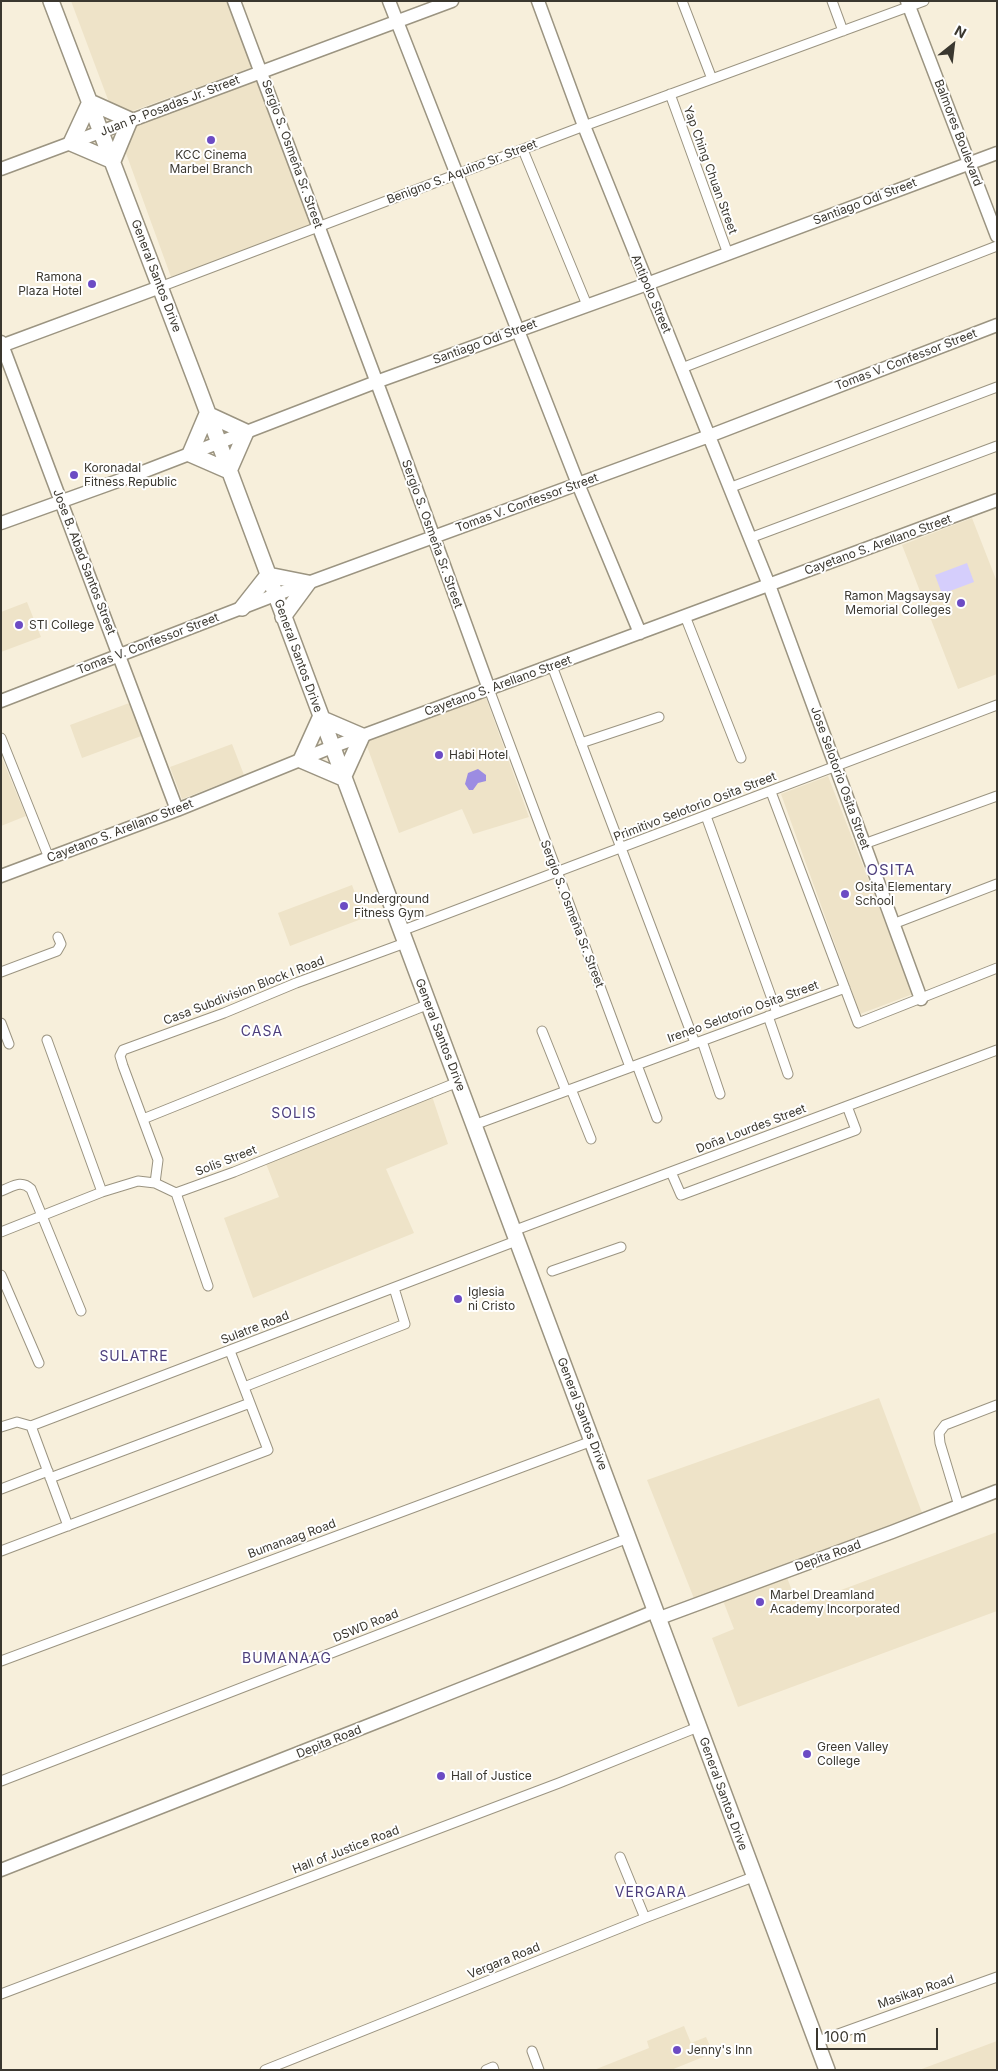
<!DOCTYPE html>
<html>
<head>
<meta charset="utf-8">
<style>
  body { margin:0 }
  #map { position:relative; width:998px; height:2071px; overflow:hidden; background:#f7efdb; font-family:Inter,sans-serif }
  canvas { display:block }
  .frame { position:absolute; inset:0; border:2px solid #3a372f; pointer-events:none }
  .north { position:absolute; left:928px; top:20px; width:50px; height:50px; -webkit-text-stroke:4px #fff; paint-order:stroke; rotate:29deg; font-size:14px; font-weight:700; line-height:20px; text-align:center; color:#3a372f }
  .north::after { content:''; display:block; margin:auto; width:18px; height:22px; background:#3a372f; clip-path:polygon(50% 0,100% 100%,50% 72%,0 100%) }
  .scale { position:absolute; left:816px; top:2028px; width:122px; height:22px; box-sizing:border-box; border:2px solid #3a372f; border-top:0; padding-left:6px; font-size:15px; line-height:18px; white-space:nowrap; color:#3a372f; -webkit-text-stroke:4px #fff; paint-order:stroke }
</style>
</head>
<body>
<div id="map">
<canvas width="998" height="2071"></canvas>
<div class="frame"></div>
<div class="north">N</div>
<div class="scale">100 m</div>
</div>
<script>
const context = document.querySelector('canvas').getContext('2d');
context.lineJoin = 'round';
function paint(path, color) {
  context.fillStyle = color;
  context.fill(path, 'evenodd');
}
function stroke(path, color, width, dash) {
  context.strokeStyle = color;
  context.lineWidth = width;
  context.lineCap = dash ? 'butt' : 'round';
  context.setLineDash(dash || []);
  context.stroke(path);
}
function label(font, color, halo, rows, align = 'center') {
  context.font = font + ' Inter,sans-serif';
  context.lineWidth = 4;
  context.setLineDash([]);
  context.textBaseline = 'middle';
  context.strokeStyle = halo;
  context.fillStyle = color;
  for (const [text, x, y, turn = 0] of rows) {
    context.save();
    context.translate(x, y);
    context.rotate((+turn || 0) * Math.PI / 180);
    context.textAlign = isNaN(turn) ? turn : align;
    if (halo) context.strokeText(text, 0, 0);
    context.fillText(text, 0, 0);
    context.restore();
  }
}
const built = new Path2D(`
  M71,1h158l24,66 -126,46 -17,-8z
  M257,77l57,148 -143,52 -48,-132 8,-22z
  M972,518l25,64v92l-39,15 -56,-144z
  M27,602l14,35 -40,15v-40z
  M485,695l44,122 -56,17 -11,-25 -63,24 -34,-92z
  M132,702l12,33 -62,23 -12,-33z
  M232,744l12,31 -62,24 -12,-32z
  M1,756l25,60 -25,10z
  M828,776l85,218 -53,20 -79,-220z
  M352,885l12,33 -74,28 -12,-33z
  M432,1096l16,48 -62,25 28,64 -161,65 -29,-80 55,-21 -14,-36z
  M879,1398l45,120 -229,83 -48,-121z
  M997,1532v79l-259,96 -26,-69 22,-9 -12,-31 64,-23 12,31z
  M684,2026l7,17 15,-6 7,16 -42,17h-77l55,-22 -2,-7z
  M997,2041v29h-78z`);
const green = new Path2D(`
  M967,563l7,19 -32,12 -7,-19z`);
const water = new Path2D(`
  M478,769l8,6v6l-8,2 -5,7h-4l-4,-6 3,-11z`);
const street = new Path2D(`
  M682,1l30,78
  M832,1l11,30
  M670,94l58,160
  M523,150l64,155
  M160,287l424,-161 340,-125
  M682,368l315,-122
  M729,488l268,-101
  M750,538l247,-92
  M685,616l56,142
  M552,666l143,377
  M489,689l141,378
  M1,738l48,120
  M581,743l78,-26
  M771,792l87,231 139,-55
  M706,816l71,197
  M864,844l133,-48
  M893,924l104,-40
  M401,931l596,-226
  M1,972l56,-21 4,-7 -3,-7
  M768,1016l20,58
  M1,1023l8,21
  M542,1031l24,60
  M47,1040l55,152
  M702,1041l18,53
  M637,1065l20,53
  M571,1089l20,50
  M143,1119l286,-115
  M474,1125l371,-137
  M671,1172l10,23 175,-65 -9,-24
  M155,1183l3,-23 -35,-94 -3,-10 3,-6 101,-37 72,-30 109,-40
  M1,1191c11,-4 20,-12 30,-2l50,122
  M176,1193l32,93
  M513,1231l484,-181
  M1,1232l101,-40 36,-11 17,2 21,10 58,-21 224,-90
  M552,1271l69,-24
  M1,1275l38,88
  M244,1387l161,-63 -11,-36
  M31,1426l37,100
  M1,1427l16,-5 14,4 485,-185
  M50,1478l200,-75
  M1,1489l47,-18
  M959,1506l-19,-63 -1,-10 6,-8 52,-20
  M1,1551l267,-101 -38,-99
  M1,1661l591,-220
  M1,1781l627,-243
  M620,1857l25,61
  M1,1994l558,-211 139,-56
  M816,2042l181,-65
  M532,2051l7,19
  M265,2070l380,-152 108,-41
  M486,2070l7,-3 1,3`);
const secondary = new Path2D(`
  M234,1l167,446 88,242
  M389,1l189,483 62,149
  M538,1l46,125 185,459 152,414
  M907,1l90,235
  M1,169l451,-168
  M1,342l176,468
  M1,346l159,-59
  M1,523l139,-50 236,-91 271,-98 350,-131
  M1,701l274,-106 434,-159 288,-111
  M1,876l176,-66 155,-63 665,-247
  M657,1619l235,-87 105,-41
  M1,1870c132,-51 263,-103 394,-155 87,-35 174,-68 260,-104`);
const highway = new Path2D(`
  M51,1l146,383 630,1686
  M90,102l-19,41 42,18
  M90,102l40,18 -17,41
  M207,414l-17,40 39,17
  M207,414l39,18 -17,39
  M242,608l26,-33 40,8 -25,34
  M320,718l-19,42 42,18
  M320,718l42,18 -19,42`);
const markers = [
  [211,140,5,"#6c4bc4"],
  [92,284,5,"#6c4bc4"],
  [74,475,5,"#6c4bc4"],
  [961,603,5,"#6c4bc4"],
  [19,625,5,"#6c4bc4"],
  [439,755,5,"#6c4bc4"],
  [845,894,5,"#6c4bc4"],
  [344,906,5,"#6c4bc4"],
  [458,1299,5,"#6c4bc4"],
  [760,1602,5,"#6c4bc4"],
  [807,1754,5,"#6c4bc4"],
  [441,1776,5,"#6c4bc4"],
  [677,2050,5,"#6c4bc4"]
];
const streetNames = [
  ["Juan P. Posadas Jr. Street",170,106,-21],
  ["Balmores Boulevard",958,133,69],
  ["Sergio S. Osmeña Sr. Street",292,154,70],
  ["Yap Ching Chuan Street",710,170,70],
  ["Benigno S. Aquino Sr. Street",462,172,-21],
  ["Santiago Odi Street",865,202,-21],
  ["General Santos Drive",156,276,69],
  ["Antipolo Street",651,294,67],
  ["Santiago Odi Street",485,342,-20],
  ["Tomas V. Confessor Street",906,360,-21],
  ["Tomas V. Confessor Street",527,503,-20],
  ["Sergio S. Osmeña Sr. Street",432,534,70],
  ["Cayetano S. Arellano Street",878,545,-20],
  ["Jose B. Abad Santos Street",84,562,69],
  ["Tomas V. Confessor Street",148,644,-21],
  ["General Santos Drive",298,656,70],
  ["Cayetano S. Arellano Street",498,686,-20],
  ["Jose Selotorio Osita Street",840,778,70],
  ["Primitivo Selotorio Osita Street",695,807,-21],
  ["Cayetano S. Arellano Street",120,831,-21],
  ["Sergio S. Osmeña Sr. Street",572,914,69],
  ["Casa Subdivision Block I Road",244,991,-21],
  ["Ireneo Selotorio Osita Street",743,1012,-20],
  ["General Santos Drive",440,1035,69],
  ["Doña Lourdes Street",751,1129,-21],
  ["Solis Street",226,1161,-21],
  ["Sulatre Road",255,1328,-21],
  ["General Santos Drive",582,1414,69],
  ["Bumanaag Road",292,1539,-20],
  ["Depita Road",828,1556,-20],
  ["DSWD Road",366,1626,-22],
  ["Depita Road",329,1742,-22],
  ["General Santos Drive",723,1794,70],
  ["Hall of Justice Road",346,1850,-21],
  ["Vergara Road",504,1961,-22],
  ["Masikap Road",916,1992,-19]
];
const poiNames = [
  ["KCC Cinema",211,155,"center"],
  ["Marbel Branch",211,169,"center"],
  ["Ramona",82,277,"right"],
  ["Plaza Hotel",82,291,"right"],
  ["Koronadal",84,468],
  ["Fitness Republic",84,482],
  ["Ramon Magsaysay",951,596,"right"],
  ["Memorial Colleges",951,610,"right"],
  ["STI College",29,625],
  ["Habi Hotel",449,755],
  ["Osita Elementary",855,887],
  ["School",855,901],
  ["Underground",354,899],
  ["Fitness Gym",354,913],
  ["Iglesia",468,1292],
  ["ni Cristo",468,1306],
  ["Marbel Dreamland",770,1595],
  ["Academy Incorporated",770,1609],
  ["Green Valley",817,1747],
  ["College",817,1761],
  ["Hall of Justice",451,1776],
  ["Jenny's Inn",687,2050]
];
const neighbourhoodNames = [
  ["CASA",262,1032],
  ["SOLIS",294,1114],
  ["SULATRE",134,1357],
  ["BUMANAAG",287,1659],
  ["VERGARA",651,1893]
];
const quarterNames = [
  ["OSITA",891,870]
];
paint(built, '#eee3c8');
paint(green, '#d5cefc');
paint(water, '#9c8ce2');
stroke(street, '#9b9481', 11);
stroke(secondary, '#9b9481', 15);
stroke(highway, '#9b9481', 18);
stroke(street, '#fff', 9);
stroke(secondary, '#fff', 12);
stroke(highway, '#fff', 15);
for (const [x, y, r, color] of markers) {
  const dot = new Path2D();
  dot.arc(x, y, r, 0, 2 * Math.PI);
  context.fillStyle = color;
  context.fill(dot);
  stroke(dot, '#fff', 2);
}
label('12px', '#3a372f', '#fff', streetNames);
label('12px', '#3a372f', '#fff', poiNames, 'left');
context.letterSpacing = '1px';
label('14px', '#4d3f7d', '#fff', neighbourhoodNames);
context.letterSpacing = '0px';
context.letterSpacing = '1px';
label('15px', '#4d3f7d', '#fff', quarterNames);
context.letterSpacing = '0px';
</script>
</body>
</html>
